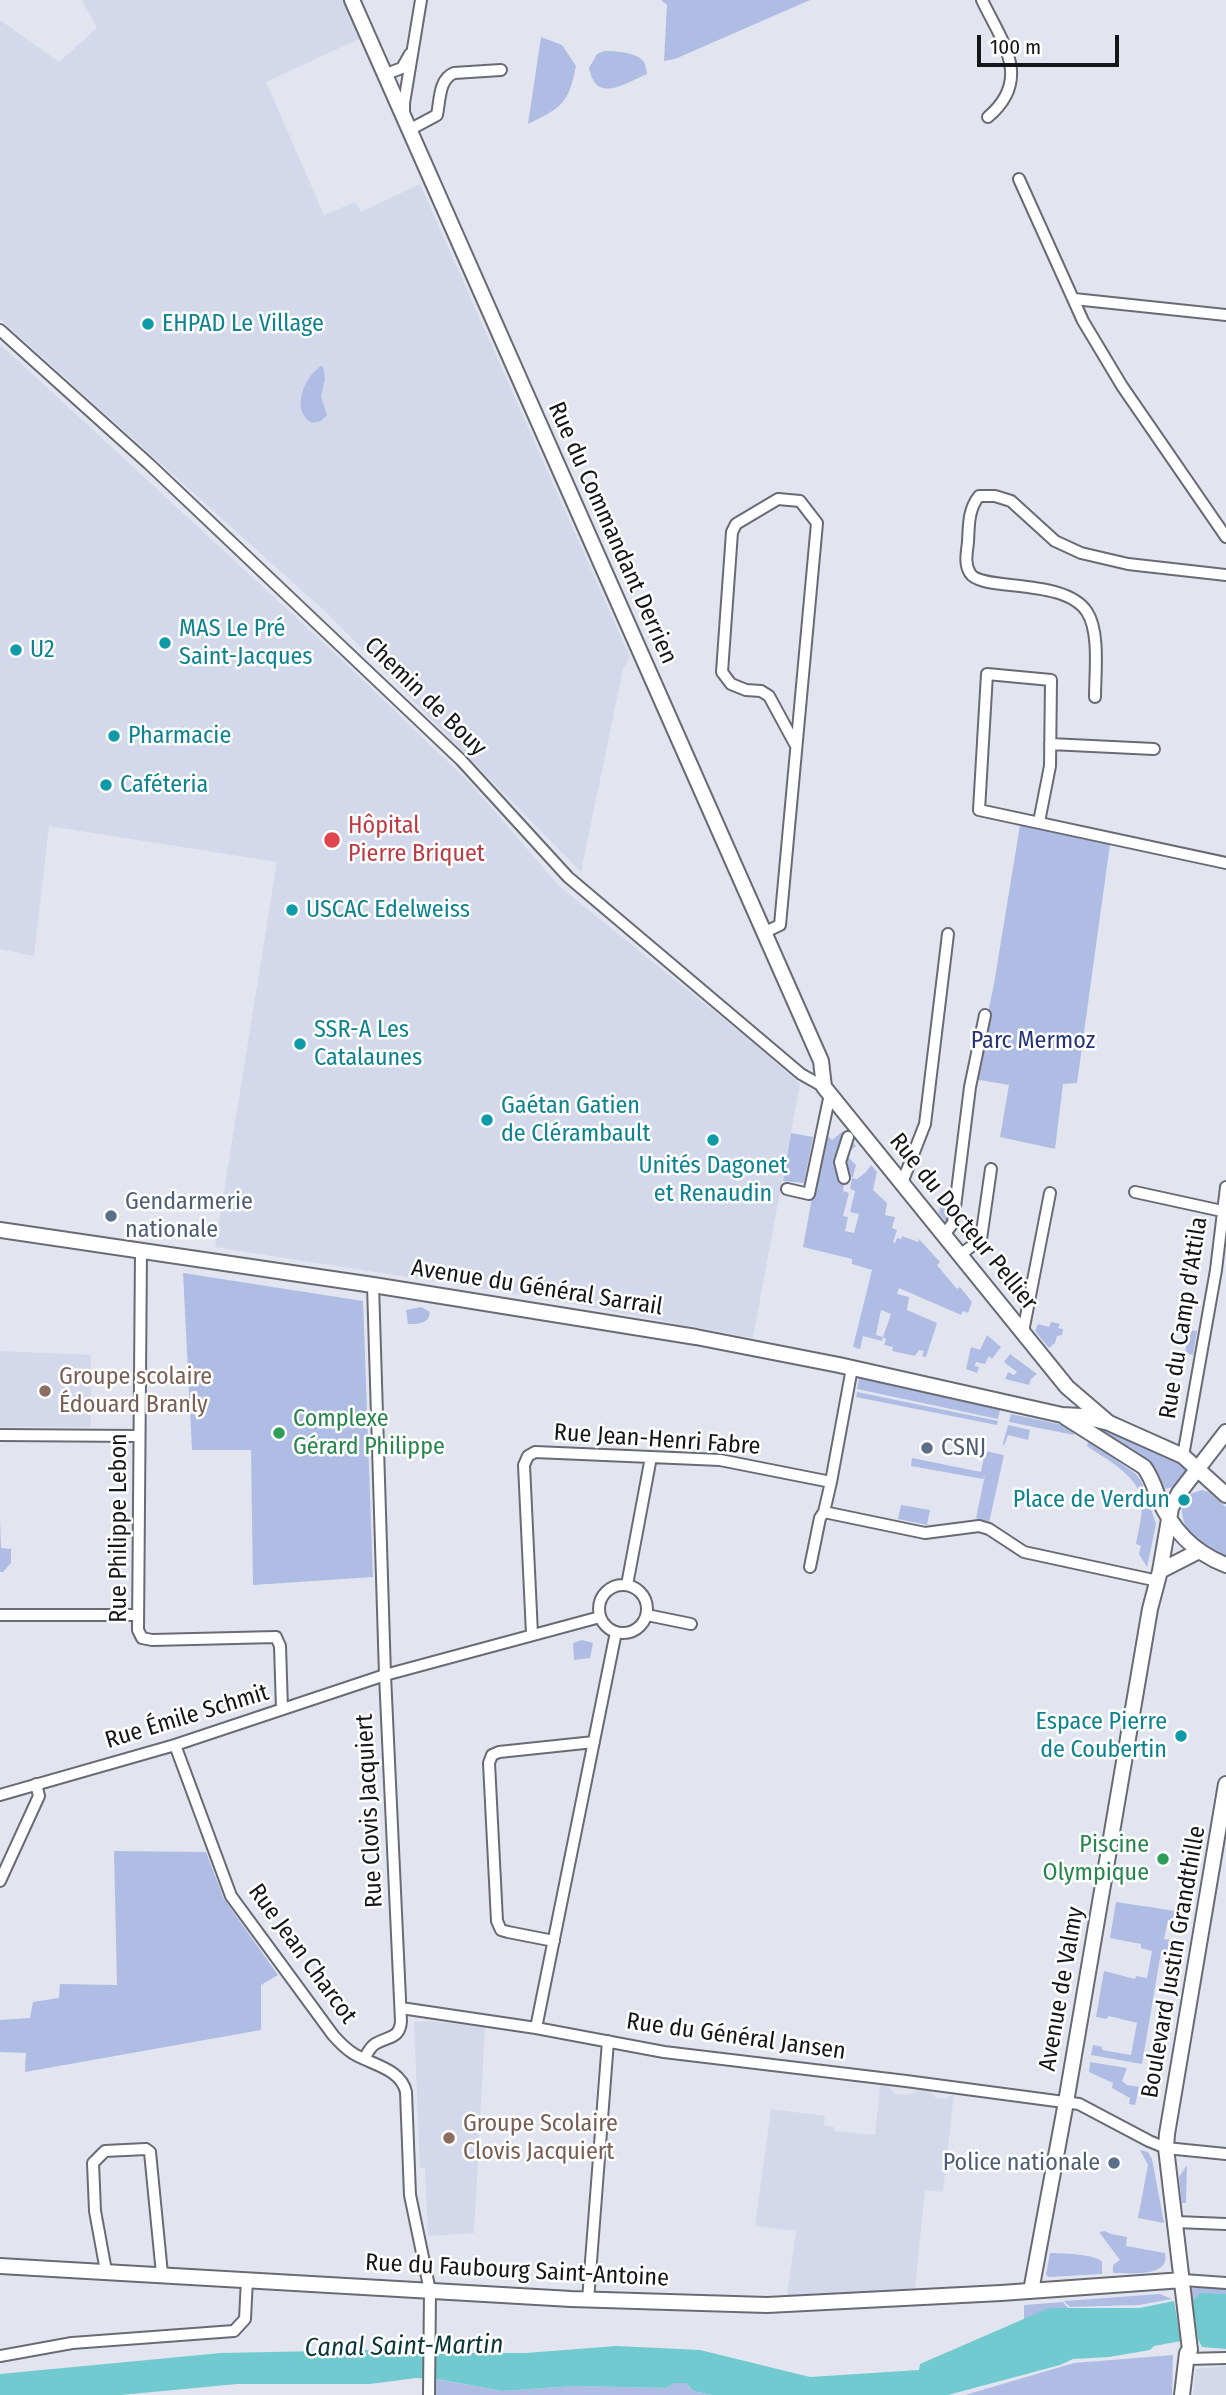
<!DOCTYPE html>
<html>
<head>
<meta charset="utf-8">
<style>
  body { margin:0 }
  #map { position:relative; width:1226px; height:2395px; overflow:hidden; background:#e2e5ef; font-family:"Fira Sans Condensed",sans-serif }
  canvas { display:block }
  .scale { position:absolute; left:977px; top:35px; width:142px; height:32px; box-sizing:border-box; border:4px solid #15161a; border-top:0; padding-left:9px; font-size:21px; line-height:24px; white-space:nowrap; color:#15161a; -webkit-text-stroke:5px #fff; paint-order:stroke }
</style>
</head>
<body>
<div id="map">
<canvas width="1226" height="2395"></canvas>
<div class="scale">100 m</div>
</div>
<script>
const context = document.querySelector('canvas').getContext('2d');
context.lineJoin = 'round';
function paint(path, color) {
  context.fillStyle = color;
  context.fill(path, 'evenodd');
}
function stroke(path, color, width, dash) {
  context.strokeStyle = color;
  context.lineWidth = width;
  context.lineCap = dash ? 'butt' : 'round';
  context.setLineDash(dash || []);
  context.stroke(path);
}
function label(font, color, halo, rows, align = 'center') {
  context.font = font + ' "Fira Sans Condensed",sans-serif';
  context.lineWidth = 5;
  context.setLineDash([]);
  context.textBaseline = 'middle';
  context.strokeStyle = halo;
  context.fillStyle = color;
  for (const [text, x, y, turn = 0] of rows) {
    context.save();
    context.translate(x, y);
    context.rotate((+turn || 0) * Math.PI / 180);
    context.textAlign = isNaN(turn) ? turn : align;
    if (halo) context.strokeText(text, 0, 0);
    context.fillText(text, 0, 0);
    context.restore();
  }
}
const built = new Path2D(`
  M82,0h263l18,37 -97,45 58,133 31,-13 6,10 59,-28 210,473 -7,12 -42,203 -253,-258 -328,-295v-299l59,42 38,-34z
  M0,344l343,317 128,123 88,102 193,156 48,42 -47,254 -218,-41 -320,-50 62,-385 -228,-36 -15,130 -34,-7z
  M0,1351l91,4v72h-91z
  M430,2021l55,6 -11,206 -46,3 -3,-68h-5l-6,-146z
  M880,2085l8,1 7,8 15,1 8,-6 12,2 6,7 10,1 8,-5 -11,98 -18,-2 -10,99 -128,6 9,-64 -41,-5 16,-117 54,7 -1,9 10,2v4l41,4z
  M1226,2366v29h-33l3,-26z`);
const green = new Path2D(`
  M661,0h149l-135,59 -11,2 3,-56z
  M541,37l21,8 14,21c-8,39 -14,41 -48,58z
  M604,51c11,0 33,1 40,11 2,4 2,8 3,12 -24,10 -51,30 -58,-6l8,-14z
  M321,366h2l2,13 -4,18 6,18 -6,6 -9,2c-22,-12 -8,-46 9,-57z
  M1020,825l90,19 -33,239 -14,1 -8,65 -55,-12 9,-52 -35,-6 20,-95z
  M843,1131l13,15 -5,4 -3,-3 -5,5 13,13 -3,12 -8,-2 -2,16 6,2 -6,23 5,1 -3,14 9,2 5,-19 -9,-2 5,-21 -5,-2 2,-11 5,1 9,-7 5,-7 6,7 -4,18 14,13 -2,12 10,2 -3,11 5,2 -4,12 2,1 2,-5 4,1 1,-3 16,6 1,-3 21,23 -3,3 20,24 3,-2 12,15 -4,11 -5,-2 -2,4 -62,-27 -2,6 12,3 -2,13 30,13 -11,34 -4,-1 2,-5 -5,-1 -4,6 -23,-5 1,-4 -9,-2 2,-6 -3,-2 -1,4 -19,-5 -3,13 -7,-2 19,-77 -20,-6v-5l-49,-12 21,-115 8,8zM881,1310l10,4 -8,23 -7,-2z
  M791,1133l22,4 -9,46 -21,-2z
  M942,1194l12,2 -5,30 -10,-13z
  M183,1273l180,28 10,276 -120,8 -2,-135h-59z
  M421,1307l9,5c-1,12 -12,12 -22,12l-2,-14z
  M1051,1322l9,2 -2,4 5,1 -1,6 -5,1 -2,7 -6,5 -14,-17 3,-7 11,3z
  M1189,1330l8,1 -4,24 -8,-2z
  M987,1335l14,12 -9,12 -3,-3 -4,8 -9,-2 -1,4 4,1 -2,6 -11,-4 5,-22 9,3z
  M1010,1354l27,20 -6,5 -2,6 -24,-6 3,-7 6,3 3,-3 -13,-10z
  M859,1378l141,32 -2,9 -141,-30z
  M857,1392l141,29 -1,4 -141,-28z
  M1011,1414l61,13 2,8 -65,-13z
  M1008,1425l22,5 -2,10 -20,-5 -4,11 -1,-3z
  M1096,1427c31,10 68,19 92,41l-14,19 -10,2 -14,-25 -50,-33z
  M1088,1441l48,33 6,9 14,41 -9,43 -8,-13 2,-8 -5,-2c2,-12 6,-26 6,-39 0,-28 -35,-45 -55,-59z
  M985,1451l19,4 -15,68 -13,-5 9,-43 -2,4 -72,-13 1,-8 69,14z
  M1202,1490l7,2 17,15v50c-27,-13 -46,-22 -44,-55l5,-7z
  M901,1505l29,5 -3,15 -29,-6z
  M0,1518l1,30 10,1v14l-8,9h-3z
  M582,1640l11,3 -3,15 -16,2 -1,-17z
  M114,1851l92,1 18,47 54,76 -17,10v45l-236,42 1,-19 -26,-1v-32l30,-2 3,-16 26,-4 1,-14 57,1z
  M1116,1902l60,9 -3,9h-5l-4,19 6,1 -2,13 -7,-1 -19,112 -51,-9 2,-10 9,2v3l29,5 6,-32 -28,-7 -3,3 -10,-2 8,-46 31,8 1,-3 11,2 5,-27 -11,-3v-4l-31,-6z
  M1090,2062l37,6 -5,13 5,4 12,2 -4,18 -6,-1 1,-6 -18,-10 1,-5 -24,-11z
  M1140,2150l8,2 4,7 12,64 -26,-5 10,-53z
  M1187,2165l-1,38h-4l-3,-26z
  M1105,2231l6,3 16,3 -1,9 39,7c6,25 -37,20 -52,20v-8l7,-5 -21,-28z
  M1050,2253c10,0 47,1 52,9 0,1 0,10 0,12l-53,3 -3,-2z
  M1191,2288h35v6l-34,5z
  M1160,2294l12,5 -33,6 -69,2 -6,-6z
  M1063,2302l15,18 -54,6v-21z
  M1173,2355l-1,40h-207l109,-32z
  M436,2379l66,12 73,-5 91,2 9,-5h11l7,8 19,4h-276z`);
const water = new Path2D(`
  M1199,2293l27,1v55l-24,-2 -4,-8 -6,-40 5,-1z
  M1174,2301l7,40 -27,5 -4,4 -41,7 -36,2 -13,6 -112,30h-236l-19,-4 -7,-8h-11l-9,5 -91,-2 -73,5 -65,-12 -21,-1 -46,6h-133l-116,11h-121v-21l221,-21 201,-4 39,4h65l90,-7 84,4 110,27 109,-7 1,-6 129,-56h90z`);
const street = new Path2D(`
  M982,0c20,42 51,79 6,117
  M386,74l16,-6 8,-14
  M404,116v-13l17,-103
  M409,130l28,-15c3,-15 2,-36 17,-42l47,-3
  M1019,179l64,142 39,65 104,151
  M1074,299l152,16
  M0,330l149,134 312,296 107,117 233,197 23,13
  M1095,697c0,-24 5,-65 -8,-85 -22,-35 -107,-20 -117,-39 -6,-9 -3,-21 -2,-31 1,-17 0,-32 11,-46h16l16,5 44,40 26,12 47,11 98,11
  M1050,744l104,5
  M1039,822l11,-56 1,-86 -64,-6 -8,136 247,53
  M763,933l17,-8 37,-402 -17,-22 -22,-2 -42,25 -4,8 -10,140 9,12 15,6 15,1 8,5 26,48
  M844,1178l-4,-16 8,-25
  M902,1183l23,-59 23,-190
  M787,1189l22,5 21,-100
  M1135,1192l87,19
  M944,1235l9,-12 17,-136 15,-72
  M141,1251l-3,379 4,8 10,2 124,-3 4,9 2,63
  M960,1255l21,-16 10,-70
  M1023,1332l27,-139
  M0,1435l139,1
  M1183,1456l33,-186 10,-83
  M824,1512l101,21 54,-7 10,3 35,23 134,29
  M810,1567l10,-49 4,-6 7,-30 21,-114
  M627,1585l24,-128
  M599 1609a24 24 0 1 1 48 0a24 24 0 1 1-48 0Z
  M0,1615h138
  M647,1615l44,9
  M532,1634l-8,-169 4,-9 7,-4 185,8 111,22
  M175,1745l56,151 102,139c6,7 13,14 21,19 19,11 47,15 52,38l4,103 20,96 -1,104
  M0,1795l175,-50 210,-70 215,-58
  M0,1881l39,-85 -3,-12
  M554,1941l-46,-9 -7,-2 -4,-9 -8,-158 3,-8 7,-3 95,-10
  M401,2008l135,20 128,24 242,29 173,23 70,37 17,7 60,6
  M536,2028l80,-396
  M364,2059c3,-5 6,-12 11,-15 13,-8 25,-5 26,-23l-16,-346 -12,-390
  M1176,2222l50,2
  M106,2271l-11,-60 -2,-48 12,-12 41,-2 4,3 12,122
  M1183,2280l43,3
  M588,2300l20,-259
  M0,2356l72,-13 162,-12 11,-12 2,-40
  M1186,2359l40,-1`);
const secondary = new Path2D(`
  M352,0l469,1061 3,26 243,300 42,36
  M0,1230l373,55 323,52 143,28 223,50 19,1 28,7 74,33 43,39
  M1065,1417l79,50c7,9 10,19 14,30 14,33 35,55 68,68
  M1160,1571l39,-20
  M0,2266l571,33 196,6 234,-12 182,-13
  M1031,2291l35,-189 84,-493 10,-38 11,-63 8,-15 47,-61
  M1182,2395l5,-42 3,-3 -24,-202 1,-14 59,-350`);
const markers = [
  [148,324,7,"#0f9aa8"],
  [165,643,7,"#0f9aa8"],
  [16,650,7,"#0f9aa8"],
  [114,736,7,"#0f9aa8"],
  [106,785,7,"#0f9aa8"],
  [332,840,9,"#e0444e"],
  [292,910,7,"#0f9aa8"],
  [300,1044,7,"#0f9aa8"],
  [487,1120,7,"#0f9aa8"],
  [713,1140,7,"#0f9aa8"],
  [111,1216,7,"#5c6f8a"],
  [45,1391,7,"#8d6e63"],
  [279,1433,7,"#2e9e5b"],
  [927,1448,7,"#5c6f8a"],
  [1184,1500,7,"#0f9aa8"],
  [1181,1736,7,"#0f9aa8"],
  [1163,1859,7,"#2e9e5b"],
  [449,2138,7,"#8d6e63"],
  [1114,2163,7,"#5c6f8a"]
];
const cultureNames = [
  ["EHPAD Le Village",162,324],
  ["MAS Le Pré",179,629],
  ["Saint-Jacques",179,657],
  ["U2",30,650],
  ["Pharmacie",128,736],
  ["Caféteria",120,785],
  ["USCAC Edelweiss",306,910],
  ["SSR-A Les",314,1030],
  ["Catalaunes",314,1058],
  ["Gaétan Gatien",501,1106],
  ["de Clérambault",501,1134],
  ["Unités Dagonet",713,1166,"center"],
  ["et Renaudin",713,1194,"center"],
  ["Place de Verdun",1170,1500,"right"],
  ["Espace Pierre",1167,1722,"right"],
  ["de Coubertin",1167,1750,"right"]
];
const streetNames = [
  ["Rue du Commandant Derrien",612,533,66],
  ["Chemin de Bouy",425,697,44],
  ["Rue du Docteur Pellier",963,1222,51],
  ["Avenue du Général Sarrail",537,1288,9],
  ["Rue du Camp d'Attila",1184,1318,-81],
  ["Rue Jean-Henri Fabre",657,1440,4],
  ["Rue Philippe Lebon",119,1528,-90],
  ["Rue Émile Schmit",187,1717,-17],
  ["Rue Clovis Jacquiert",370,1811,-93],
  ["Rue Jean Charcot",302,1954,54],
  ["Boulevard Justin Grandthille",1174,1962,-80],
  ["Avenue de Valmy",1062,1989,-80],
  ["Rue du Général Jansen",736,2037,8],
  ["Rue du Faubourg Saint-Antoine",517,2271,3]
];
const healthNames = [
  ["Hôpital",348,826],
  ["Pierre Briquet",348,854]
];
const parkNames = [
  ["Parc Mermoz",1033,1041]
];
const serviceNames = [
  ["Gendarmerie",125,1202],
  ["nationale",125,1230],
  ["CSNJ",941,1448],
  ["Police nationale",1100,2163,"right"]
];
const educationNames = [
  ["Groupe scolaire",59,1377],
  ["Édouard Branly",59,1405],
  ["Groupe Scolaire",463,2124],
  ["Clovis Jacquiert",463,2152]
];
const leisureNames = [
  ["Complexe",293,1419],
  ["Gérard Philippe",293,1447],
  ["Piscine",1149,1845,"right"],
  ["Olympique",1149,1873,"right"]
];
const waterNames = [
  ["Canal Saint-Martin",404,2347,-1]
];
paint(built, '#d3d9ea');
paint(green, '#afbde5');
paint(water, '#72cad1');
stroke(street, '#686b74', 14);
stroke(secondary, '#686b74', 18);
stroke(street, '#fff', 10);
stroke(secondary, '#fff', 14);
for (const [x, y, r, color] of markers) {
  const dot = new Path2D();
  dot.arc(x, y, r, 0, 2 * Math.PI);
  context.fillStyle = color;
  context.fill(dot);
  stroke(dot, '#fff', 2.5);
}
label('24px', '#0d838f', '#fff', cultureNames, 'left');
label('24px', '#15161a', '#fff', streetNames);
label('24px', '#be3a42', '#fff', healthNames, 'left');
label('24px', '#253477', '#fff', parkNames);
label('24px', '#4e5e75', '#fff', serviceNames, 'left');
label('24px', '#785e54', '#fff', educationNames, 'left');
label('24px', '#27864d', '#fff', leisureNames, 'left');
label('italic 26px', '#0b373a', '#fff', waterNames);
</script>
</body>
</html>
